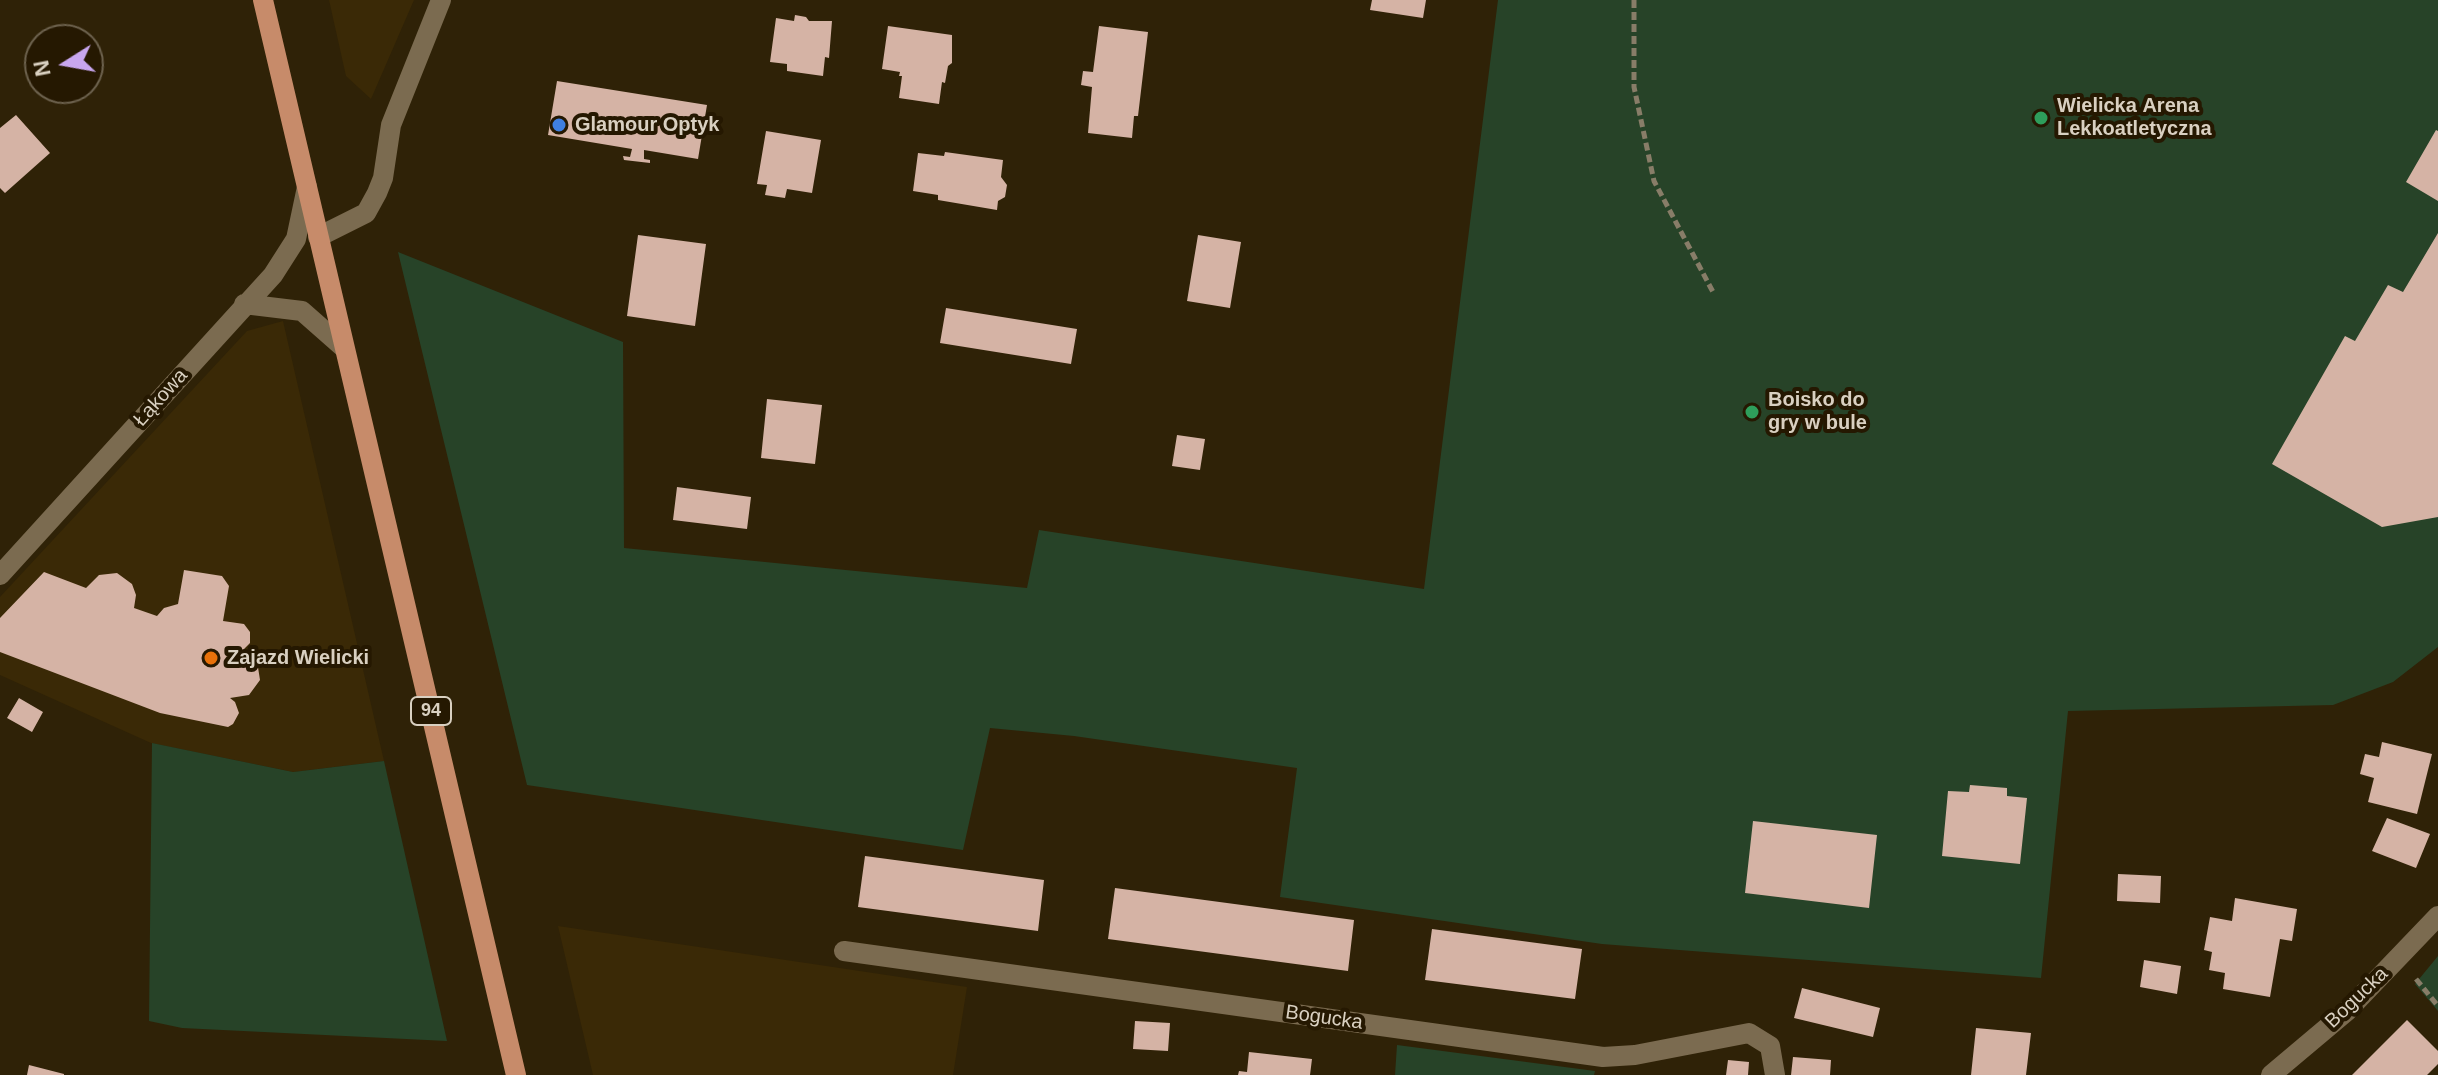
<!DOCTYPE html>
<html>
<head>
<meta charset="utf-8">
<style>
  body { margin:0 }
  #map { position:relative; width:2438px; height:1075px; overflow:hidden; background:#2f2207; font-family:Arial,sans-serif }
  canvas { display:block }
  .north { position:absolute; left:24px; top:24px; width:80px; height:80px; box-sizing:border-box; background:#251801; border:2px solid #6d624e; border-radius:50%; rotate:259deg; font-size:22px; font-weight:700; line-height:32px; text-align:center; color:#d9d0c1 }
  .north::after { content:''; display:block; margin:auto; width:28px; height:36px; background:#c8a6ef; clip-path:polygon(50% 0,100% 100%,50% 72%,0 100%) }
</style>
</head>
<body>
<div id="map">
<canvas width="2438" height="1075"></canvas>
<div class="north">N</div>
</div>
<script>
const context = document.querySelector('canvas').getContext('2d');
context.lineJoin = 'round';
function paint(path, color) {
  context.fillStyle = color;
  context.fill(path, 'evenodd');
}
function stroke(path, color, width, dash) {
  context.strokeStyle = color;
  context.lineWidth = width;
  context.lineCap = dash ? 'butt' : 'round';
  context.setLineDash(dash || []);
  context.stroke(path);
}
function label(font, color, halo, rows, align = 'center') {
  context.font = font + ' Arial,sans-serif';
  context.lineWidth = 8;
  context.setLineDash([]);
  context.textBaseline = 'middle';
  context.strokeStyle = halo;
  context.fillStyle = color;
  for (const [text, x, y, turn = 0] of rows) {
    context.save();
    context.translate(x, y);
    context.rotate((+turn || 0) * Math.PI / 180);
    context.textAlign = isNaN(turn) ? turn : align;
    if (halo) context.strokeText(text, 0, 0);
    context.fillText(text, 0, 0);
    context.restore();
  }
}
const built = new Path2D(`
  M329,0h85l-43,99 -25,-23z
  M283,321l101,440 -91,11 -142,-29 -151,-68v-78l247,-266z
  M558,926l409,61 -14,88h-360z`);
const green = new Path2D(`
  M1498,0h940v647l-45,35 -60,23 -265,6 -27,267 -439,-34 -322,-47 17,-129 -223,-32 -84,-8 -27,122 -436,-65 -129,-533 225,90 1,206 403,40 12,-58 385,59z
  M152,743l141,29 91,-11 63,280 -265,-13 -33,-7z
  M2438,956v55l-23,-27z
  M1397,1045l198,26 -1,4h-199z`);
const building = new Path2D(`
  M1372,0h54l-3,18 -53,-8z
  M795,15l11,2 3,4h23l-3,37 -4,-1 -2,19 -36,-5v-7l-17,-2 6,-44 18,3z
  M888,26l64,9v28l-4,3 -3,17 -3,-1 -3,22 -40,-6 3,-22h-3l1,-4 -18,-3z
  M1099,26l49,6 -10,84h-4l-2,22 -44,-5 4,-46 -11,-2 2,-14 10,1z
  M557,81l150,24 -9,54 -54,-9v9l6,1v3l-26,-3 -1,-4 7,1 2,-8 -84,-14z
  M16,115l34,38 -45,40 -5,-5v-60z
  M2436,130l2,1v70l-32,-19z
  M766,131l55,9 -9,53 -25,-4 -2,9 -20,-3 2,-10 -10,-1z
  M945,152l58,8 -2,17 6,8 -2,12 -7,4 -1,9 -59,-10v-5l-25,-4 5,-38 26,3z
  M2438,233v284l-56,10 -110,-63 73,-128 10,5 33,-56 15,7z
  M638,235l68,9 -11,82 -68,-10z
  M1198,235l43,7 -11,66 -43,-7z
  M946,308l131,21 -6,35 -131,-21z
  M767,399l55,6 -7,59 -54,-6z
  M1177,435l28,4 -5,31 -28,-4z
  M677,487l74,10 -4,32 -74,-9z
  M184,570l38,6 7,10 -6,35 21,3 6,8v11l-7,7 14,11 3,19 -11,15 -19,3 5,4 4,11 -6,11 -5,3 -68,-14 -160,-61v-34l44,-46 42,16 13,-13 18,-2 15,11 4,11 -2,13 23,8 7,-8 14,-4z
  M19,698l24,14 -11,20 -25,-14z
  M2382,742l50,12 -15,60 -49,-12 6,-24 -14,-4 5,-20 14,3z
  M1970,785l37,3v8l20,2 -7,66 -78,-8 6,-65 21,1z
  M2387,818l43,16 -14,34 -44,-17z
  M1753,821l124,14 -8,73 -124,-15z
  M865,856l179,24 -6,51 -180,-24z
  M2118,874l43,2 -1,27 -43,-2z
  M1115,888l239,32 -6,51 -240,-32z
  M2235,898l62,11 -5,32 -12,-2 -10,58 -47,-8 2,-16 -16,-3 3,-18 -8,-2 6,-33 22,4z
  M1432,929l150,20 -7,50 -150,-19z
  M2144,960l37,6 -4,28 -37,-7z
  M1802,988l78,20 -7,29 -79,-19z
  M2407,1020l31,31v13l-11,11h-75z
  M1135,1021l35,2 -2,28 -35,-2z
  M1976,1028l55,5 -5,42h-55z
  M1249,1052l63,7 -2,16h-72l1,-4 8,1z
  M1793,1057l38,3 -1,15h-39z
  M1728,1060l21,2 -1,13h-22z
  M29,1065l35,9v1h-37z`);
const path = new Path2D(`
  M1634,0v87l20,94 59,111
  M2416,979l22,27`);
const minor = new Path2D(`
  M318,237l48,-24 11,-20 6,-15 8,-53 50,-125
  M244,304l58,7 42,37
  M0,575l273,-300 23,-36 11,-52
  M844,951l759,106 32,-2 114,-22 21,13 5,29
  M2271,1075l76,-64 91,-95`);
const major = new Path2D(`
  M263,0l253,1075`);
const markers = [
  [2041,118,8,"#2e9e5b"],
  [559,125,8,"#3f7fe0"],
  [1752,412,8,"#2e9e5b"],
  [211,658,8,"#e8710a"]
];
const shields = [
  [431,711,40]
];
const shieldNames = [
  ["94",431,711]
];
const poiNames = [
  ["Wielicka Arena",2057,106],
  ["Lekkoatletyczna",2057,129],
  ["Glamour Optyk",575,125],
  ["Boisko do",1768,400],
  ["gry w bule",1768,423],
  ["Zajazd Wielicki",227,658]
];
const streetNames = [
  ["Łąkowa",161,398,-48],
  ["Bogucka",2357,998,-44],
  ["Bogucka",1324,1018,8]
];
paint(built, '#3a2906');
paint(green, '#274328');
paint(building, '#d5b3a5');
stroke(path, '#887d68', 5, [8, 4]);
stroke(minor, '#7b6b50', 20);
stroke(major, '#c78b6a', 20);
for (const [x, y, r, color] of markers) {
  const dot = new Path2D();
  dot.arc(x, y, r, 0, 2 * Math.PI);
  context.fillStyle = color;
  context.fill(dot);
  stroke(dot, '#251801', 3);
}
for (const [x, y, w] of shields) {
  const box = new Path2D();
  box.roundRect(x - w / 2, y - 14, w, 28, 6);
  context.fillStyle = '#251801';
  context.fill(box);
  stroke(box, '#d9d0c1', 2);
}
label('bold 18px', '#d9d0c1', null, shieldNames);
label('bold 20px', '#d9d0c1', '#251801', poiNames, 'left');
label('20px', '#d9d0c1', '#251801', streetNames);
</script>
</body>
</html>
